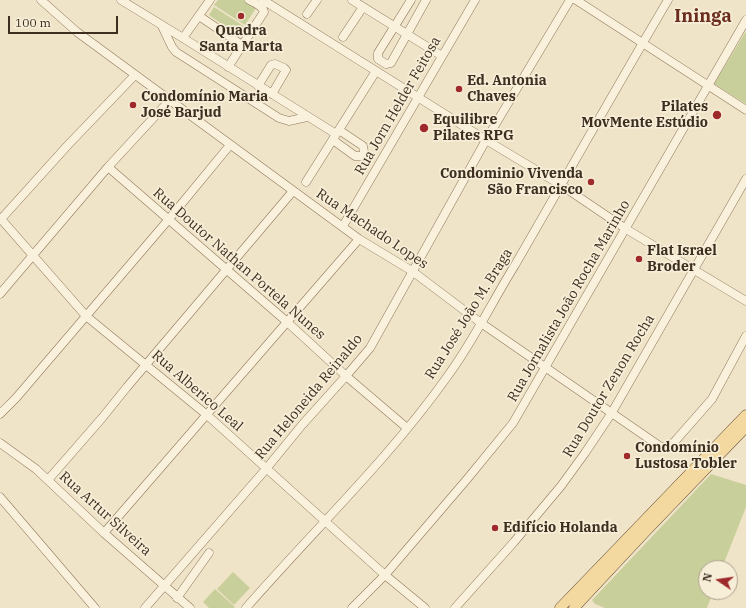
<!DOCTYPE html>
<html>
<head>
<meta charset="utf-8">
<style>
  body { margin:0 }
  #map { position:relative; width:746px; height:608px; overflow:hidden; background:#f0e4c8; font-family:"IBM Plex Serif",serif }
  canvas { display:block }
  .north { position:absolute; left:698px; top:560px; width:40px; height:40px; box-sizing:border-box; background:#f7eed8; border:1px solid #ada18e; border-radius:50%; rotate:283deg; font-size:11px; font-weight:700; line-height:16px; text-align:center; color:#3d2e20 }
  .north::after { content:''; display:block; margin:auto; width:14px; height:18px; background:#9e2a2b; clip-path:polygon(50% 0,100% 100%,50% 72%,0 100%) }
  .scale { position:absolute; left:8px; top:16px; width:110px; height:18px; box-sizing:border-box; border:2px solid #3d2e20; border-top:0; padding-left:5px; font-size:12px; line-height:14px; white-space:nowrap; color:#3d2e20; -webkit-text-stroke:3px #f7eed8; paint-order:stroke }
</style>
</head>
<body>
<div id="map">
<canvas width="746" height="608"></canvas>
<div class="north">N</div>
<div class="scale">100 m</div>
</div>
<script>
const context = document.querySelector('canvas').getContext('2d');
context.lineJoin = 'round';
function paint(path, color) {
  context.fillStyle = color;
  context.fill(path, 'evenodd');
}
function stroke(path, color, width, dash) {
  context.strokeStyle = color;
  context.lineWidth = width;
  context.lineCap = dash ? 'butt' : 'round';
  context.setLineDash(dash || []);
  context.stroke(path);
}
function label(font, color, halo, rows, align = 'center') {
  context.font = font + ' "IBM Plex Serif",serif';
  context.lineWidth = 3.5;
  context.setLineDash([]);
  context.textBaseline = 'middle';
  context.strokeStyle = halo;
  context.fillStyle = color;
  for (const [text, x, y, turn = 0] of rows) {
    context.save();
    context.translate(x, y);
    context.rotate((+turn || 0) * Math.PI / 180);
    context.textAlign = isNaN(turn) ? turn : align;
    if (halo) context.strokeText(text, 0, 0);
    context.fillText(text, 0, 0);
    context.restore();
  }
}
const green = new Path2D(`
  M218,0h25l13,8 -11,17 -31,-20z
  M214,7l31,20 -6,9 -30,-21z
  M746,31v73l-32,-20z
  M711,474l35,11v22l-24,61h-16v24h7l-6,16h-102l-10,-4 -3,-4 3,-3z
  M233,572l17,16 -16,17 -17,-16z
  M215,589l20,18 -1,1h-25l-6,-6z`);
const minor = new Path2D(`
  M41,0l36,32 282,207 53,32 69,52 180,124 9,-1 6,-6 36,-41 34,-63
  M121,0l62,38 153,96
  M263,0l223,140 75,45 65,44 120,72
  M352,0l90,56
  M411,0l-33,53v6l8,5 5,-1 35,-63
  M576,0l170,110
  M307,14l10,-14
  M199,16l43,29
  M162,26l10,21 4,5 103,66 10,3 18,-4
  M343,37l20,-30
  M183,38l27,-38
  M228,67l36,-55c-1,-6 -9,-9 -15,-12
  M135,75l-68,71 -66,73 85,97 121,99 178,160 83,-97 45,-55 233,-403
  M258,86l13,-21 4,-1 9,4 2,2 -14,24
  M333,140l22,16h7l2,-4 -1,-6 -24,-16
  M108,167l178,154 60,55 61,52
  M306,182l70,-111
  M343,226l132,-226
  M0,294l108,-127 62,-67
  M0,414l16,-16 153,-179 61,-74
  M0,443l36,26 68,64 86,75
  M48,480l54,-62 25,-31 166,-196
  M0,497l95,111
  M104,533l255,-294
  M177,598l32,-45
  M145,608l121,-139 36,-44 44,-49 24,-28 116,-208 84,-140
  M246,608c67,-77 142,-148 201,-231 26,-35 45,-75 68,-112 51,-88 101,-177 153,-265
  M352,608l33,-33 40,33
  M455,608l59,-66 47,-56 24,-33 26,-39 135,-235`);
const major = new Path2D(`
  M560,608l186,-193
  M574,608l71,-76 101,-105`);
const markers = [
  [241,16,4,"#9e2a2b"],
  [459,89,4,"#9e2a2b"],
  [133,105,4,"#9e2a2b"],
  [717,115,5,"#9e2a2b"],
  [424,128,5,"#9e2a2b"],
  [591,182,4,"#9e2a2b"],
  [639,259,4,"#9e2a2b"],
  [627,456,4,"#9e2a2b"],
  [495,528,4,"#9e2a2b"]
];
const poiNames = [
  ["Quadra",241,31,"center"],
  ["Santa Marta",241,47,"center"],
  ["Ed. Antonia",467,81],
  ["Chaves",467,97],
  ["Condomínio Maria",141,97],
  ["José Barjud",141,113],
  ["Pilates",708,107,"right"],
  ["MovMente Estúdio",708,123,"right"],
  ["Equilibre",433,120],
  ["Pilates RPG",433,136],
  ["Condominio Vivenda",583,174,"right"],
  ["São Francisco",583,190,"right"],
  ["Flat Israel",647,251],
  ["Broder",647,267],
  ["Condomínio",635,448],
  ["Lustosa Tobler",635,464],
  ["Edifício Holanda",503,528]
];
const streetNames = [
  ["Rua Jorn Helder Feitosa",398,106,-60],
  ["Rua Machado Lopes",372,229,34],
  ["Rua Doutor Nathan Portela Nunes",239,264,41],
  ["Rua Jornalista João Rocha Marinho",569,301,-60],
  ["Rua José João M. Braga",469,314,-58],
  ["Rua Doutor Zenon Rocha",609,386,-59],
  ["Rua Alberico Leal",197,391,41],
  ["Rua Heloneida Reinaldo",309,397,-50],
  ["Rua Artur Silveira",105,514,42]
];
const districtNames = [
  ["Ininga",703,17]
];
paint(green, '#c9cf9b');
stroke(minor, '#8d765c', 9);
stroke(major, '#5b4430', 11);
stroke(minor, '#faf1dc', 8);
stroke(major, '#f3d9a0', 10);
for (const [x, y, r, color] of markers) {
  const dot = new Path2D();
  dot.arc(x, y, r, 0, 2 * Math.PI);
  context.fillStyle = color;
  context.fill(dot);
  stroke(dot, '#f7eed8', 1.5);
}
label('bold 14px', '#3d2e20', '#f7eed8', poiNames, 'left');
label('14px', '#3d2e20', '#f7eed8', streetNames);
label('bold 18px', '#6b2e1e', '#f7eed8', districtNames);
</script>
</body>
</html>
